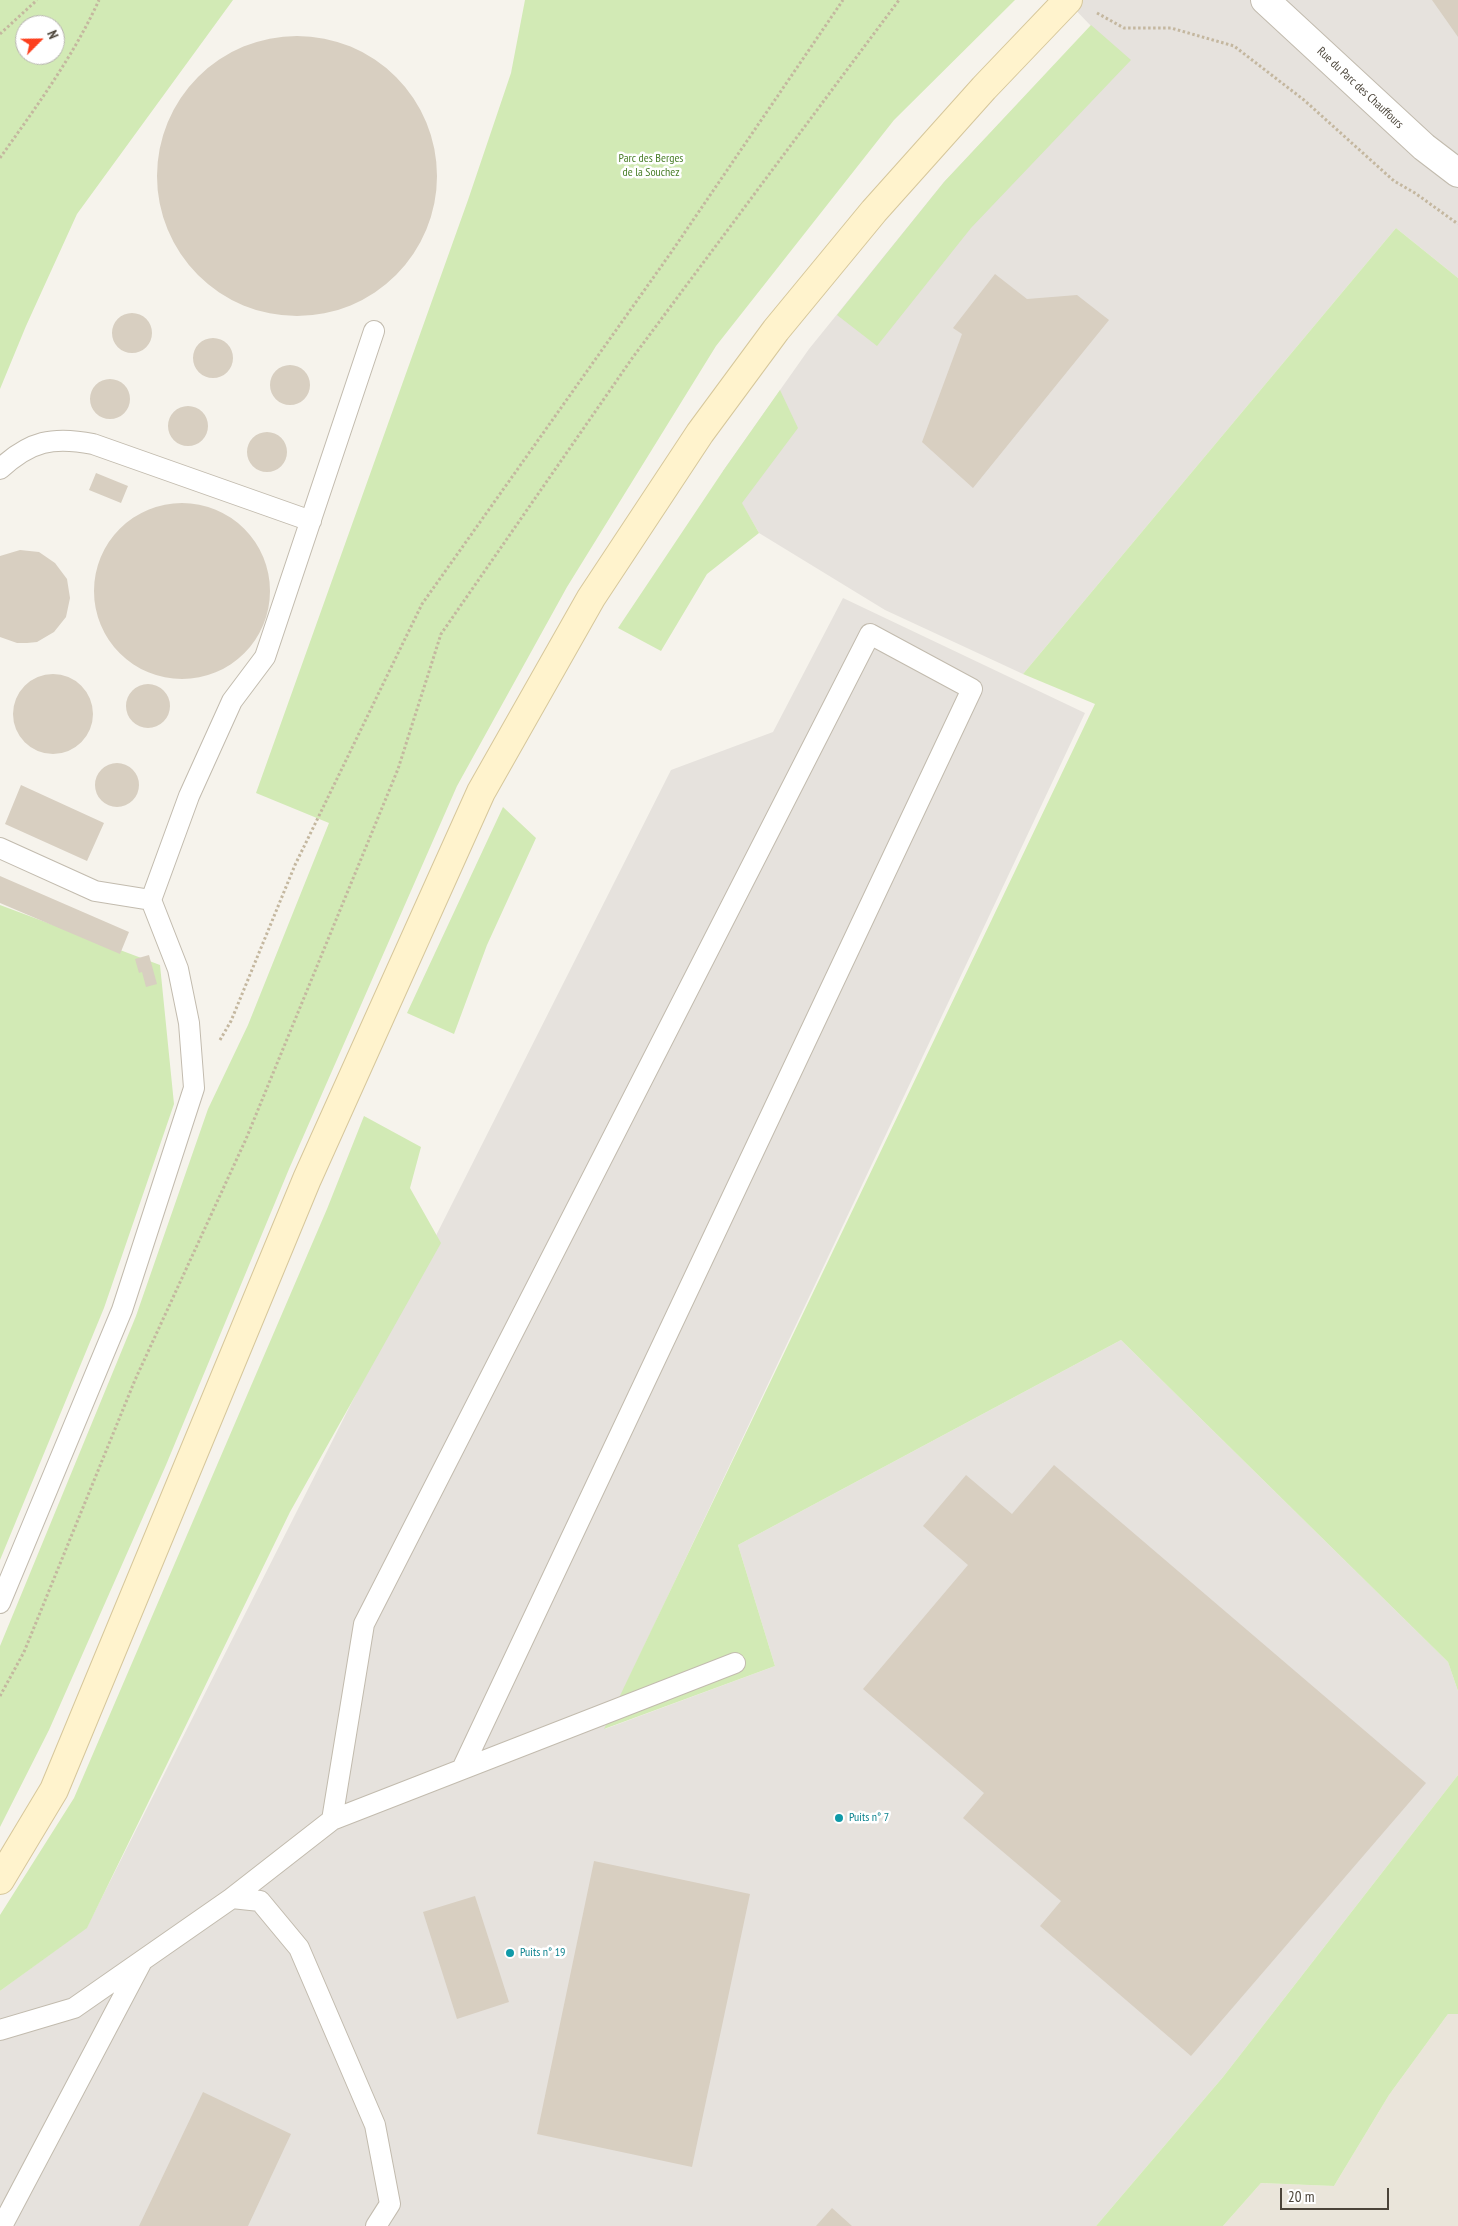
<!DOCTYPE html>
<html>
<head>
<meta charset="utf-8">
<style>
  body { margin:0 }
  #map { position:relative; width:1458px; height:2226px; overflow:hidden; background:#f6f3ec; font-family:"PT Sans Narrow",sans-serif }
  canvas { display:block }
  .north { position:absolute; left:15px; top:15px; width:50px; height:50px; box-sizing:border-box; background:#fff; border:1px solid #b7b4b0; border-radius:50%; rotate:67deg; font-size:14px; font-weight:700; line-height:20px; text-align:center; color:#4b4439 }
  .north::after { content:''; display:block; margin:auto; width:18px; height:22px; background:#fc3f1d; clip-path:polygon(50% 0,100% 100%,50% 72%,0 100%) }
  .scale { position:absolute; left:1280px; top:2188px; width:109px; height:22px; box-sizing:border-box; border:2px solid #4b4439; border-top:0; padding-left:6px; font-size:15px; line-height:18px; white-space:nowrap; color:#4b4439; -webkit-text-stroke:4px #fff; paint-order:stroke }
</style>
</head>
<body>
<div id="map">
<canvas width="1458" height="2226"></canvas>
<div class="north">N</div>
<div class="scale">20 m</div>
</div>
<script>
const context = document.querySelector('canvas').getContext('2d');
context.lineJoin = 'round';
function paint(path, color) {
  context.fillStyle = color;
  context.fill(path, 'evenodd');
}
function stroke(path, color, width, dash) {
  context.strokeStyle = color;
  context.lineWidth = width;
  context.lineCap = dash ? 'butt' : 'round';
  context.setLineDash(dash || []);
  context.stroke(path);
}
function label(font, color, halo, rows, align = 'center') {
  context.font = font + ' "PT Sans Narrow",sans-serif';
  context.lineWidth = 5;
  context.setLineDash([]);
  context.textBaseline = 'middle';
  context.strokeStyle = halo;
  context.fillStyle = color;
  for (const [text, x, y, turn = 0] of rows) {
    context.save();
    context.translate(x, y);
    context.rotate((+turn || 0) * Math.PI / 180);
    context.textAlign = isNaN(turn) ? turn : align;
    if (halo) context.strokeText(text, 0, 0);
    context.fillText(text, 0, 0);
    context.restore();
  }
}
const residential = new Path2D(`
  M1448,2014h10v212h-235l38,-43 73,3 55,-91z`);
const industrial = new Path2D(`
  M1066,0h392v278l-62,-50 -373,446 -138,-64 -126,-77 -36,-62 86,-122 135,-167 147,-156z
  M843,598l242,115 -480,1016 170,-63 -37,-121 383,-205 327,322 10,29v84l-235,302 -127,149h-1096v-235l87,-64 584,-1157 102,-38z`);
const green = new Path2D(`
  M0,0h233l-156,214 -51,112 -26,63zM25,25h30v30h-30z
  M525,0h490l-121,120 -178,226 -149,241 -110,199 -168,383 -123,296 -117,265 -49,97v-181l136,-330 72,-207 40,-84 81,-202 -73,-30 212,-593 43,-127z
  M1091,25l40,35 -160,168 -94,118 -40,-31 107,-133z
  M1396,228l62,50v1413l-10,-29 -327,-322 -383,205 37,121 -171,63 491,-1025 -72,-30z
  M780,390l18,38 -56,75 17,30 -52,41 -46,77 -43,-23 105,-157z
  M503,807l33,31 -49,107 -33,89 -47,-21z
  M0,905l160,60 14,139 -70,204 -104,252z
  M364,1116l57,31 -11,41 31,55 -151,269 -203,416 -87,63v-76l74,-117 253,-589z
  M1458,1775v239h-10l-59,81 -55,91 -73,-3 -38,43h-127l127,-149z`);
const building = new Path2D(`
  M1432,0h26v37z
  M157 176a140 140 0 1 1 280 0a140 140 0 1 1-280 0Z
  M995,274l32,25 50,-4 32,25 -136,168 -51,-46 40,-108 -9,-6z
  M112 333a20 20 0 1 1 40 0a20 20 0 1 1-40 0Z
  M193 358a20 20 0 1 1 40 0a20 20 0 1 1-40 0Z
  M270 385a20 20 0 1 1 40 0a20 20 0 1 1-40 0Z
  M90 399a20 20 0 1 1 40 0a20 20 0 1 1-40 0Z
  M168 426a20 20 0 1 1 40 0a20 20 0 1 1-40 0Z
  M247 452a20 20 0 1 1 40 0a20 20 0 1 1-40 0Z
  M96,473l32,13 -7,17 -32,-13z
  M94 591a88 88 0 1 1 176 0a88 88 0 1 1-176 0Z
  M20,550l19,2 16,11 12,16 3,19 -4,19 -12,15 -17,10 -10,1h-10l-17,-6v-81z
  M13 714a40 40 0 1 1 80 0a40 40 0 1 1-80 0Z
  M126 706a22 22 0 1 1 44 0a22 22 0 1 1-44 0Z
  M95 785a22 22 0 1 1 44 0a22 22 0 1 1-44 0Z
  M21,785l83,38 -17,38 -82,-37z
  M0,876l129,56 -9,22 -120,-51z
  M149,955l8,29 -11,3 -4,-15 -3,1 -4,-14z
  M1054,1465l372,318 -235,273 -151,-130 21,-25 -98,-83 21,-25 -121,-104 105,-124 -45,-39 43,-51 46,39z
  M594,1861l156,33 -58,273 -155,-33z
  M475,1896l34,106 -52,17 -34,-107z
  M203,2092l88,42 -43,92h-109z
  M832,2208l20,18h-36z`);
const path = new Path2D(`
  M1097,13l27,15h47l63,18 70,54 90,81 21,12 43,31
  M0,34l37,-34
  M0,158c36,-51 73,-101 99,-158
  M220,1040l11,-19 64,-156 127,-261 248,-350 173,-254
  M0,1696l24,-44 111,-272 111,-241 152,-370 43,-135 192,-277 266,-357`);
const service = new Path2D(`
  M0,469c30,-28 53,-33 93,-25l218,77
  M0,848l95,43 56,9
  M0,1603l122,-293 72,-222 -5,-65 -11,-54 -27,-69 38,-104 43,-95 33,-44 109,-326
  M332,1820l32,-196 506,-990 102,55 -510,1080
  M232,1898l100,-78 403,-157
  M0,2030l74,-22 158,-110 28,3 39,47 76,177 15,79 -14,22
  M2,2226l139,-263`);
const minor = new Path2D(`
  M1265,0l159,147 34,26`);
const secondary = new Path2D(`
  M0,1880l54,-90 253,-611 174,-387 110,-194 109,-165 76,-103 98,-119 110,-123 84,-88`);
const markers = [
  [839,1818,5,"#0f9aa8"],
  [510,1953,5,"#0f9aa8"]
];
const streetNames = [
  ["Rue du Parc des Chauffours",1360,88,43]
];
const parkNames = [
  ["Parc des Berges",651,159],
  ["de la Souchez",651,173]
];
const cultureNames = [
  ["Puits n° 7",849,1818],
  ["Puits n° 19",520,1953]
];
paint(residential, '#eae5da');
paint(industrial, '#e6e2dd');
paint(green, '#d2eab5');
paint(building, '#d8cfc1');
stroke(service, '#c2bbae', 22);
stroke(minor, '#c2bbae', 30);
stroke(secondary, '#d6c79b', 30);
stroke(path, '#c4b79f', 3, [2.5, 2.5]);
stroke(service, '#fff', 20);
stroke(minor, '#fff', 28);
stroke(secondary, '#fff3cd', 28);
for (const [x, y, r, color] of markers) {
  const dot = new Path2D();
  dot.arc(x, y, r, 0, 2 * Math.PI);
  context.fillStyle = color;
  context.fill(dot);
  stroke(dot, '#fff', 2);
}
label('12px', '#4b4439', '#fff', streetNames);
label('12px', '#4a7f2a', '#fff', parkNames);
label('12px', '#0d838f', '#fff', cultureNames, 'left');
</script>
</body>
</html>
